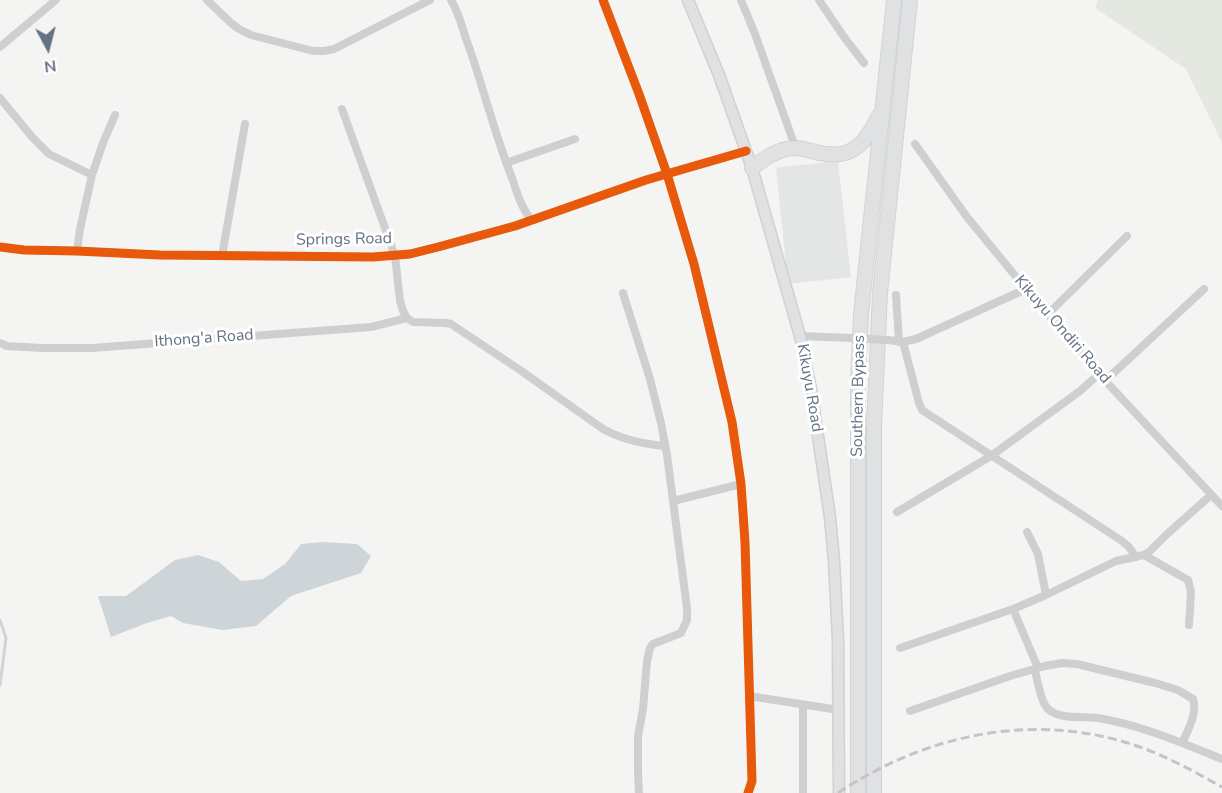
<!DOCTYPE html>
<html>
<head>
<meta charset="utf-8">
<style>
  body { margin:0 }
  #map { position:relative; width:1222px; height:793px; overflow:hidden; background:#f4f5f3; font-family:"Nunito Sans",sans-serif }
  canvas { display:block }
  .north { position:absolute; left:18px; top:18px; width:60px; height:60px; -webkit-text-stroke:4px #fff; paint-order:stroke; rotate:173deg; font-size:16px; font-weight:700; line-height:24px; text-align:center; color:#637284 }
  .north::after { content:''; display:block; margin:auto; width:21px; height:27px; background:#637284; clip-path:polygon(50% 0,100% 100%,50% 72%,0 100%) }
</style>
</head>
<body>
<div id="map">
<canvas width="1222" height="793"></canvas>
<div class="north">N</div>
</div>
<script>
const context = document.querySelector('canvas').getContext('2d');
context.lineJoin = 'round';
function paint(path, color) {
  context.fillStyle = color;
  context.fill(path, 'evenodd');
}
function stroke(path, color, width, dash) {
  context.strokeStyle = color;
  context.lineWidth = width;
  context.lineCap = dash ? 'butt' : 'round';
  context.setLineDash(dash || []);
  context.stroke(path);
}
function label(font, color, halo, rows, align = 'center') {
  context.font = font + ' "Nunito Sans",sans-serif';
  context.lineWidth = 6;
  context.setLineDash([]);
  context.textBaseline = 'middle';
  context.strokeStyle = halo;
  context.fillStyle = color;
  for (const [text, x, y, turn = 0] of rows) {
    context.save();
    context.translate(x, y);
    context.rotate((+turn || 0) * Math.PI / 180);
    context.textAlign = isNaN(turn) ? turn : align;
    if (halo) context.strokeText(text, 0, 0);
    context.fillText(text, 0, 0);
    context.restore();
  }
}
const built = new Path2D(`
  M838,161l13,116 -63,7 -12,-116h-4z`);
const green = new Path2D(`
  M1098,0h124v143l-36,-74 -91,-61z`);
const water = new Path2D(`
  M323,542l34,2 14,12 -10,17 -70,23 -35,30 -34,4 -39,-7 -12,-7 -24,7 -36,14 -13,-41h28l49,-36 23,-5 21,7 22,19 22,-2 22,-15 16,-20z`);
const stream = new Path2D(`
  M0,620l6,18 -6,47`);
const minor = new Path2D(`
  M207,0l24,23 8,6 12,6 62,16h11l10,-2 96,-49
  M451,0c9,14 12,32 18,47 15,43 26,88 43,131 5,14 9,30 19,41
  M603,0l36,94 28,80 27,90 38,158 9,62 4,58 7,239 -4,12
  M741,0l14,34 41,115
  M819,0l25,37 20,26
  M0,47l56,-47
  M0,98l32,39 17,17 43,21 -12,54 -3,22
  M342,109l53,147 5,45 3,10 4,7 6,4 33,1 5,1 69,46 83,59c20,11 40,15 62,17
  M915,144l52,73 59,72 73,85 123,132
  M506,163l69,-24
  M92,175l11,-32 12,-28
  M0,247l24,3 53,1 83,4 213,2 37,-3 28,-7 77,-21 131,-46 100,-29
  M222,256l23,-132
  M623,293l27,86 11,44 6,32 20,153v12l-6,13 -28,11 -3,4 -3,13 -4,48 -5,27v37l1,20
  M896,295l3,47
  M1048,314l79,-78
  M800,336l52,2
  M888,340l15,2 13,-3 110,-50
  M903,342l16,61 3,7 200,131 7,6 7,10
  M0,343l7,3 35,2h50l279,-21 36,-9
  M1105,381l99,-92
  M673,501l68,-17
  M897,512l94,-56 89,-65 19,-17
  M1027,532l11,22 8,41
  M1144,555l44,25 3,12 -2,33
  M1013,609l25,59
  M900,648l113,-39 33,-14 70,-34 28,-6 5,-3 17,-17 45,-40
  M1035,670c2,9 6,33 13,39 12,11 35,7 50,9 43,7 84,25 124,41
  M749,696l90,14
  M803,705v88
  M910,711l100,-35 35,-10 17,-3 15,1 78,19 23,7 15,9c5,12 -5,32 -11,44`);
const secondary = new Path2D(`
  M688,0l31,75 33,93 48,168 11,53 19,128 4,44 4,79 1,153`);
const trunk = new Path2D(`
  M752,168c12,-9 25,-19 42,-20 11,0 21,5 32,6 30,4 41,-15 53,-38
  M858,793v-413l3,-66 33,-314
  M874,793v-367l6,-133 30,-293`);
const rail = new Path2D(`
  M838,793c87,-58 192,-81 293,-49 32,10 62,27 91,43`);
const minorBridge = new Path2D(`
  M852,338l36,2`);
const cycleway = new Path2D(`
  M603,0l36,94 28,80 27,90 38,158 9,62 4,58 7,239 -4,12
  M0,247l24,3 53,1 83,4 213,2 37,-3 28,-7 77,-21 131,-46 100,-29`);
const streetNames = [
  ["Springs Road",344,240,-1],
  ["Kikuyu Ondiri Road",1062,330,49],
  ["Ithong'a Road",204,339,-4],
  ["Kikuyu Road",809,388,80],
  ["Southern Bypass",859,396,-89]
];
paint(built, '#e4e6e5');
paint(green, '#e4e8e1');
paint(water, '#ced5d9');
stroke(stream, '#ced5d9', 3);
stroke(secondary, '#cfd1d2', 13);
stroke(trunk, '#d2d3d4', 16);
stroke(minor, '#cecfd0', 8);
stroke(secondary, '#e0e1e2', 10);
stroke(trunk, '#e0e1e2', 14);
stroke(rail, '#c3c4c5', 3, [9, 4.5]);
stroke(minorBridge, '#cecfd0', 8);
stroke(cycleway, '#e8590c', 9);
label('16px', '#637284', '#fff', streetNames);
</script>
</body>
</html>
